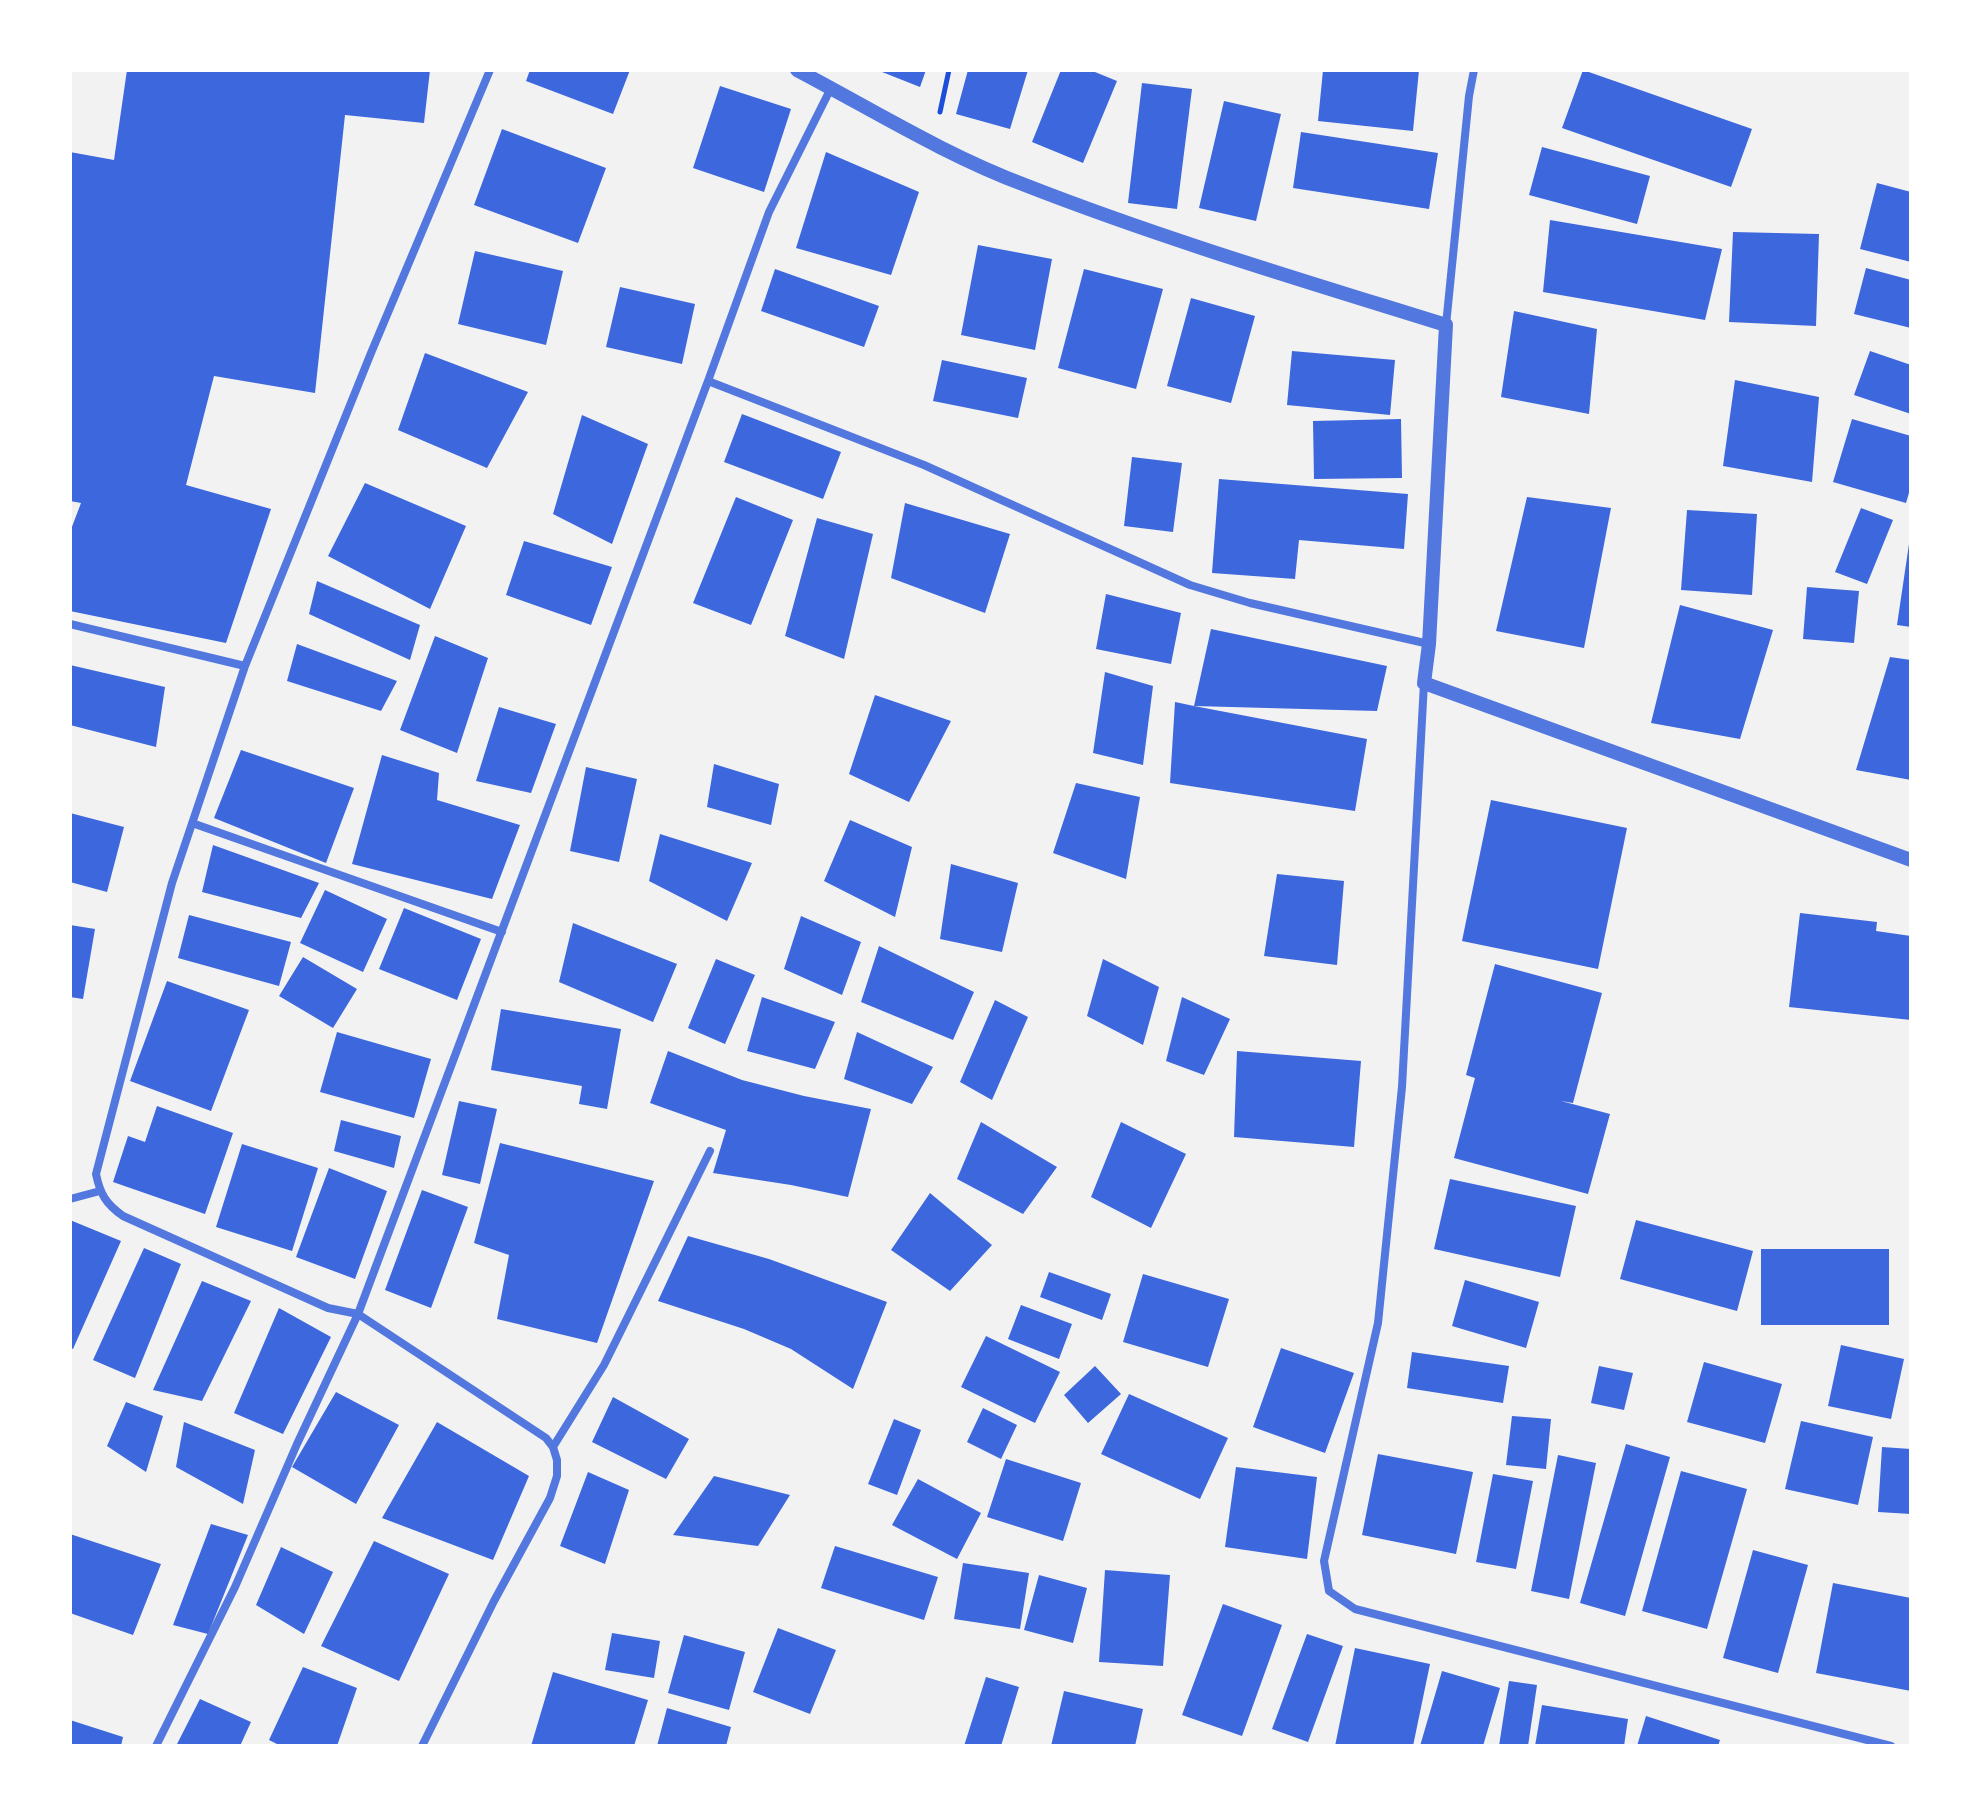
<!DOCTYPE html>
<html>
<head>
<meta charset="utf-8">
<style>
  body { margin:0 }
  #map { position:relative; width:1981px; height:1816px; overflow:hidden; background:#f2f2f2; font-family:Barlow,sans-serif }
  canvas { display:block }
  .frame { position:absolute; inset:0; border:72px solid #fff; pointer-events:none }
</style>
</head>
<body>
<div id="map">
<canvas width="1981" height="1816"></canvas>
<div class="frame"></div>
</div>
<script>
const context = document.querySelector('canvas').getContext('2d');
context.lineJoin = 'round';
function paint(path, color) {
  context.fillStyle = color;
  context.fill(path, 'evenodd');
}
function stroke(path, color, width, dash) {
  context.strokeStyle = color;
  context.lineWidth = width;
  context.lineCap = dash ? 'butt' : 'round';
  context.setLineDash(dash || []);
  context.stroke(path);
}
const building = new Path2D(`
  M127,70h303l-6,53 -79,-8 -30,278 -101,-17 -28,109 85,24 -45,134 -156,-32v-79l11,-29 -11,-2v-349l44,8z
  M530,70h100l-17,44 -87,-33z
  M877,70h49l-6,17z
  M968,70h60l-18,59 -54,-15z
  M1061,70h29l27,11 -34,82 -51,-21z
  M1323,70h96l-6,61 -95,-10z
  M1583,70l169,59 -21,58 -169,-59z
  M1142,83l50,6 -15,120 -49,-6z
  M720,86l71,23 -27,83 -71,-24z
  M1224,101l57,13 -25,107 -57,-13z
  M502,129l104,39 -28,75 -104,-38z
  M1301,132l137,21 -9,56 -136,-21z
  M1542,147l108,29 -13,48 -108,-29z
  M826,152l93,40 -28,83 -95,-27z
  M1877,183l34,9v70l-51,-13z
  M1550,220l172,29 -17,71 -162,-28z
  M1733,232l86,2 -3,92 -87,-4z
  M978,245l74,14 -17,91 -74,-15z
  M475,251l88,20 -17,74 -88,-21z
  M1866,268l45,12v48l-57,-14z
  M775,269l104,37 -15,41 -103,-36z
  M1084,269l79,20 -27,100 -78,-21z
  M620,287l75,17 -13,60 -76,-17z
  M1191,298l64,18 -24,87 -64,-17z
  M1514,311l83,18 -8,85 -88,-17z
  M1292,351l103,9 -5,55 -103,-10z
  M1870,351l41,14v49l-57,-19z
  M425,353l103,39 -41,76 -89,-38z
  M942,360l85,18 -9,40 -85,-17z
  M1735,380l84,17 -7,85 -89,-16z
  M742,414l99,38 -18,47 -99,-37z
  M582,415l66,29 -36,100 -59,-30z
  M1401,419l1,59 -88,1 -1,-58z
  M1852,419l59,17v50l-5,17 -73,-21z
  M1132,457l50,6 -9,69 -49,-6z
  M1219,479l189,15 -4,55 -105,-9 -4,39 -83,-6z
  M365,483l101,43 -36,83 -102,-53z
  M736,497l57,23 -42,105 -58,-22z
  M1527,497l84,11 -27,140 -88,-17z
  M905,503l105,31 -25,79 -94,-35z
  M1861,508l32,12 -26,64 -32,-12z
  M1687,510l70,4 -5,81 -71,-5z
  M817,518l56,16 -29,125 -59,-23z
  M524,541l88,26 -21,58 -85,-30z
  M1909,544h2v83l-14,-2z
  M317,581l103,44 -10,35 -101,-46z
  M1807,587l52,4 -5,52 -51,-4z
  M1106,594l75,19 -10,51 -75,-15z
  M1680,605l93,25 -33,109 -89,-16z
  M1211,629l176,37 -10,45 -183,-5 173,33 -12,72 -185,-28 5,-81 19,4z
  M435,636l53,22 -31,95 -57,-23z
  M297,644l100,37 -16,30 -94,-30z
  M1890,657l21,3v120l-55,-10z
  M70,665l95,22 -9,60 -86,-22z
  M1105,672l48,14 -10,79 -50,-12z
  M875,695l76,26 -42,81 -60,-28z
  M499,707l57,17 -25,69 -55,-12z
  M241,750l113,38 -28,75 -112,-45z
  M382,755l57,18 -2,27 83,25 -28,74 -140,-35z
  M714,764l65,20 -8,41 -64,-18z
  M586,767l51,12 -18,83 -49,-11z
  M1076,783l64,14 -14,82 -73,-26z
  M1491,800l136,28 -29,141 -136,-28z
  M70,813l54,14 -17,65 -37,-10z
  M850,820l62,27 -17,70 -71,-36z
  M660,834l92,29 -25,58 -78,-40z
  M213,845l106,38 -18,35 -99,-26z
  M951,864l67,19 -16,69 -62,-13z
  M1277,874l67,7 -7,84 -73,-9z
  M325,890l62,29 -24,53 -63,-29z
  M404,908l77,31 -24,61 -78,-31z
  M1800,913l77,9 -1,9 35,5v84l-122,-13z
  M189,915l102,27 -12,44 -101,-28z
  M801,916l60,26 -19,53 -58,-26z
  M573,923l104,41 -24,58 -94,-40z
  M70,925l25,4 -12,70 -13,-2z
  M879,946l95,46 -21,48 -92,-38z
  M303,957l54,32 -24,39 -54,-32z
  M716,959l39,16 -30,69 -37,-16z
  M1103,959l56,28 -16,58 -56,-29z
  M1495,964l107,29 -29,110 -12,-2 49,13 -22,80 -134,-36 21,-80 -9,-3z
  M167,981l82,29 -38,101 -81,-30z
  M762,997l73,25 -20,47 -68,-18z
  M1182,997l48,22 -26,56 -38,-14z
  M995,1000l33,17 -36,83 -32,-18z
  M501,1009l120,20 -14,80 -28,-5 3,-18 -91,-16z
  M337,1032l94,27 -17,59 -94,-26z
  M857,1032l76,35 -21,37 -68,-25z
  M668,1051l74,29 62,16 67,13 -23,88 -57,-12 -78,-12 13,-43 -76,-27z
  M1237,1051l124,10 -7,86 -120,-10z
  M459,1101l38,8 -17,75 -38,-9z
  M157,1106l76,27 -28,81 -92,-32 15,-46 17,6z
  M341,1120l60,16 -7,32 -60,-17z
  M981,1122l76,45 -34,47 -66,-35z
  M1121,1122l65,32 -35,74 -60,-31z
  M500,1143l154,38 -57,162 -100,-24 12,-64 -35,-12z
  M242,1144l76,24 -26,83 -76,-24z
  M329,1168l58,23 -32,88 -59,-22z
  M1450,1179l126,27 -16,71 -126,-28z
  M422,1190l46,17 -37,101 -46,-18z
  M930,1193l62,52 -42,46 -59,-41z
  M70,1220l51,21 -48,108 -3,-1z
  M1636,1220l117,31 -16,60 -117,-32z
  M688,1236l81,23 118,43 -34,87 -62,-40 -47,-20 -86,-28z
  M144,1248l37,16 -46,114 -42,-18z
  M1761,1249h128v76h-128z
  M1049,1272l62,22 -9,26 -62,-23z
  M1143,1274l86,25 -21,68 -85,-25z
  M1465,1280l74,22 -13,46 -74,-22z
  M202,1281l49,20 -49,100 -49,-11z
  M1021,1305l51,19 -13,35 -51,-20z
  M279,1308l52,29 -48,97 -49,-21z
  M986,1336l74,36 -25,51 -74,-36z
  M1841,1345l63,14 -13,60 -63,-13z
  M1281,1348l73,25 -29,80 -72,-26z
  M1412,1352l97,14 -6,37 -96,-15z
  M1704,1362l78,22 -17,59 -78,-21z
  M1095,1366l26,28 -33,29 -24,-28z
  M1599,1366l34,7 -9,37 -33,-7z
  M336,1392l63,33 -43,79 -64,-37z
  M1129,1394l99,44 -28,61 -99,-45z
  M613,1397l76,42 -23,40 -74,-37z
  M126,1402l37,14 -17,56 -39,-26z
  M983,1408l34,17 -16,34 -34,-17z
  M1512,1416l39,3 -5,50 -40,-4z
  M894,1419l27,11 -24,65 -29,-11z
  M1801,1421l72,16 -15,68 -73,-16z
  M184,1422l71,28 -12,54 -67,-37z
  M437,1422l92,54 -36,84 -111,-42z
  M1626,1444l44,13 -45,159 -45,-13z
  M1882,1447l29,2v65l-33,-2z
  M1378,1454l95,18 -17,82 -94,-19z
  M1558,1455l38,8 -27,136 -38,-8z
  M1006,1459l75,24 -18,58 -76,-24z
  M1236,1467l81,10 -10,82 -82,-12z
  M1681,1471l66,18 -40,140 -65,-18z
  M588,1472l41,18 -24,74 -45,-18z
  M1493,1474l40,7 -17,88 -40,-7z
  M714,1476l76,19 -32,51 -85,-11z
  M918,1479l63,34 -24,46 -65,-34z
  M211,1524l37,11 -40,99 -35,-9z
  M70,1534l91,30 -28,71 -63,-22z
  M374,1541l75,33 -50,107 -78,-35z
  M835,1546l103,31 -14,43 -103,-32z
  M281,1547l52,25 -29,62 -48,-29z
  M1753,1550l55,15 -30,108 -55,-15z
  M963,1563l66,10 -9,56 -66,-10z
  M1105,1570l65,5 -7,91 -64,-4z
  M1039,1575l48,13 -14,55 -49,-13z
  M1833,1583l78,15v93l-95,-18z
  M1223,1604l59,21 -40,111 -60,-21z
  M778,1628l58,22 -26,64 -57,-22z
  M612,1633l48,8 -6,37 -49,-8z
  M1307,1634l36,12 -35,96 -36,-13z
  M684,1635l61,17 -16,58 -61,-17z
  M1355,1648l75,16 -17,82h-78z
  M303,1667l54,21 -20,58h-56l-12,-6z
  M1442,1671l58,17 -17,58h-63z
  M553,1672l95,28 -14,46h-103z
  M986,1677l33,10 -18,59h-37z
  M1509,1681l28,4 -9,61h-29z
  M1064,1691l79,18 -8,37h-84z
  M200,1699l51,23 -11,24h-64z
  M1542,1705l86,14 -4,27h-89z
  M667,1708l64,19 -5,19h-69z
  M1646,1716l74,24 -2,6h-81z
  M70,1720l53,17 -2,9h-51z`);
const path = new Path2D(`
  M940,112l9,-42`);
const minor = new Path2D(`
  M1446,325l23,-229 5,-26
  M708,381l61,-169 62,-124
  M70,624l175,42
  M1424,683l-22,404 -24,236 -54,238 5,30 26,18 536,137
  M192,823l310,109
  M70,1199l30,-8
  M553,1447l51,-82 106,-214
  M156,1746l79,-159 62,-143 61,-130 350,-933 216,84 266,120 60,18 179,41
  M422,1746l72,-145 56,-103 7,-22v-16l-4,-13 -7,-9 -188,-124 -30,-6 -205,-92c-17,-12 -23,-22 -27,-42l76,-291 73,-217 126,-313 119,-283`);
const tertiary = new Path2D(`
  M797,70c76,40 148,85 228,115 138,54 280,96 421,140l-17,319 -5,39 487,177`);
paint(building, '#3d67dc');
stroke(path, '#1d4ed8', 5);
stroke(minor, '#5277de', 8);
stroke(tertiary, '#5277de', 14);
</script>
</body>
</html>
